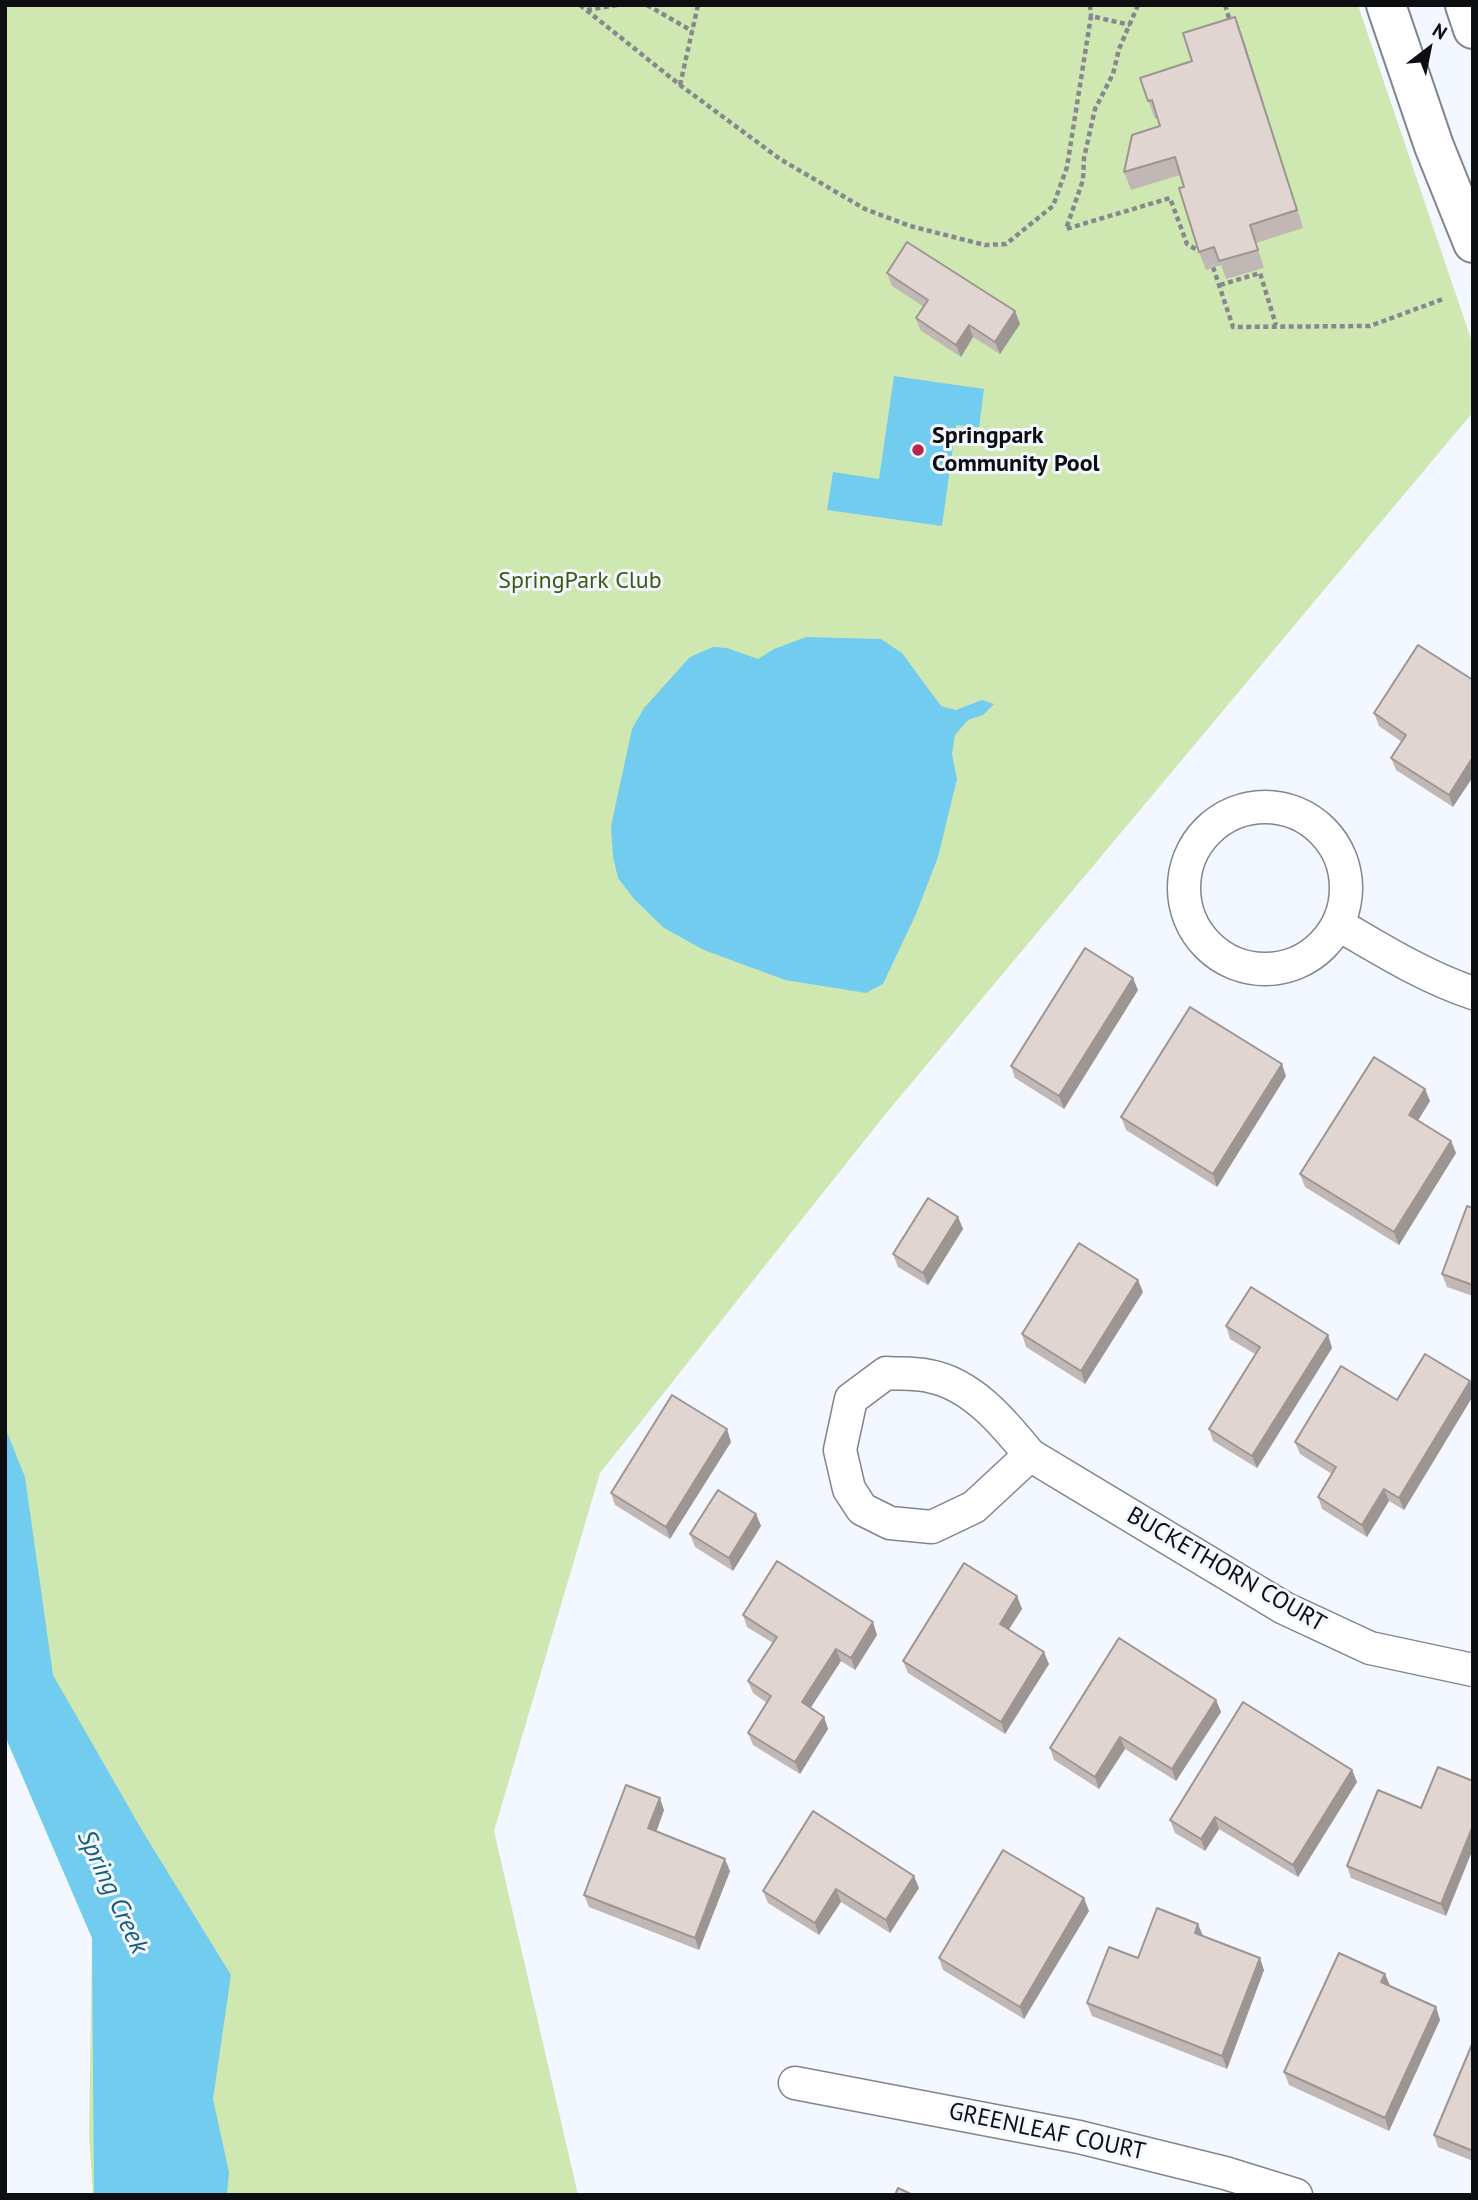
<!DOCTYPE html>
<html>
<head>
<meta charset="utf-8">
<style>
  body { margin:0 }
  #map { position:relative; width:1478px; height:2200px; overflow:hidden; background:#f3f7ff; font-family:"PT Sans",sans-serif }
  canvas { display:block }
  .frame { position:absolute; inset:0; border:7px solid #0d0e11; pointer-events:none }
  .north { position:absolute; left:1394px; top:14px; width:70px; height:70px; -webkit-text-stroke:5px #f3f7ff; paint-order:stroke; rotate:32deg; font-size:19px; font-weight:700; line-height:28px; text-align:center; color:#0d0e11 }
  .north::after { content:''; display:block; margin:auto; width:24px; height:32px; background:#0d0e11; clip-path:polygon(50% 0,100% 100%,50% 72%,0 100%) }
</style>
</head>
<body>
<div id="map">
<canvas width="1478" height="2200"></canvas>
<div class="frame"></div>
<div class="north">N</div>
</div>
<script>
const context = document.querySelector('canvas').getContext('2d');
context.lineJoin = 'round';
function paint(path, color) {
  context.fillStyle = color;
  context.fill(path, 'evenodd');
}
function stroke(path, color, width, dash) {
  context.strokeStyle = color;
  context.lineWidth = width;
  context.lineCap = dash ? 'butt' : 'round';
  context.setLineDash(dash || []);
  context.stroke(path);
}
function label(font, color, halo, rows, align = 'center') {
  context.font = font + ' "PT Sans",sans-serif';
  context.lineWidth = 6;
  context.setLineDash([]);
  context.textBaseline = 'middle';
  context.strokeStyle = halo;
  context.fillStyle = color;
  for (const [text, x, y, turn = 0] of rows) {
    context.save();
    context.translate(x, y);
    context.rotate((+turn || 0) * Math.PI / 180);
    context.textAlign = isNaN(turn) ? turn : align;
    if (halo) context.strokeText(text, 0, 0);
    context.fillText(text, 0, 0);
    context.restore();
  }
}
const green = new Path2D(`
  M5,5h1353l115,340v67l-585,699 -288,362 -106,358 84,364h-485l-4,-59 3,-198 -87,-202z`);
const water = new Path2D(`
  M894,376l90,13 -5,38 -23,-2 -14,101 -115,-16 6,-38 46,7z
  M806,637l75,2 21,14 39,53 15,4 26,-10 12,4 -11,11 -15,5 -13,15 -3,19 5,25 -19,78 -22,57 -33,70 -17,9 -81,-13 -81,-30 -40,-22 -30,-29 -16,-21 -5,-21 -2,-31 21,-97 12,-21 46,-51 23,-10 14,1 31,11 16,-10z
  M5,1427l20,50 28,198 90,157 88,143 -18,124 16,73 -2,23h-133l-2,-257 -87,-202z`);
const path = new Path2D(`
  M580,5l100,80 100,74 85,50 45,17 75,19 21,-1 47,-38 14,-39 24,-151 39,9
  M647,5l45,26
  M1090,5l1,11
  M1138,5l-19,44 -6,25 -18,35 -11,49 -1,22 -17,49 104,-31 17,46 12,7
  M1225,5l5,16
  M587,10l30,-5
  M680,85l18,-80
  M1213,267l20,60 137,-1 73,-27
  M1220,285l40,-12 16,52`);
const minor = new Path2D(`
  M1184 888a81 81 0 1 1 162 0a81 81 0 1 1-162 0Z
  M1339,925c43,25 86,52 134,68
  M886,1373c14,1 30,0 43,3 43,8 75,47 101,79l-56,52 -42,20 -42,-4 -28,-14 -13,-20 -9,-39 11,-51z
  M1030,1455l254,153 86,40 103,22
  M795,2083l284,54 146,36 71,22`);
const tertiary = new Path2D(`
  M1386,5l48,141 39,97
  M1465,5l8,24`);
const wall = new Path2D(`
  M1242,35l61,193 -47,15 8,25 -38,11 -5,-14 -15,5 -7,-18 -19,-77 -49,15 -7,-18 36,-46 -3,-8 -2,1 -15,-41 52,-17z
  M887,273l128,38 5,13 -20,30 -27,-17 -12,20 -41,-27 -4,-12 7,-12 -31,-20z
  M1418,645l35,162 -57,-37 -5,-12 11,-16 -23,-16 -5,-13z
  M1138,990l-74,119 -49,-31 -4,-12z
  M1286,1076l-69,111 -91,-57 -5,-13z
  M1425,1089l5,12 -12,19 33,21 5,12 -57,92 -94,-58 -5,-13z
  M1473,1208v88l-26,-9 -5,-13z
  M958,1217l5,12 -35,56 -30,-18 -5,-13z
  M1143,1292l-58,92 -59,-37 -4,-13z
  M1226,1326l102,9 4,13 -75,120 -44,-27 -4,-12 46,-75 -25,-15z
  M1473,1387v9l-69,114 -15,-9 -22,36 -45,-28 -4,-12 14,-23 -32,-20 -5,-12 102,-42z
  M731,1442l-61,97 -55,-34 -4,-12z
  M756,1514l5,12 -28,45 -38,-24 -5,-13z
  M1017,1596l5,13 -14,21 41,34 -44,70 -97,-61 -5,-12z
  M743,1615l134,20 -22,35 -14,-9 -31,47 14,9 4,12 -28,45 -47,-29 -5,-12 19,-30 -14,-10 -5,-12 25,-38 -26,-16z
  M1216,1700l5,12 -45,69 -51,-32 -26,40 -45,-29 -4,-12z
  M1352,1770l5,12 -59,95 -79,-48 -14,22 -30,-18 -5,-13z
  M1421,1808l25,108 -95,-38 -4,-12z
  M664,1810l-8,22 74,39 -31,79 -110,-43 -5,-12z
  M919,1888l-29,45 -49,-31 -22,33 -51,-32 -5,-12z
  M1089,1911l-65,108 -81,-49 -4,-12z
  M1198,1924l4,11 62,35 -37,99 -135,-53 -5,-13 51,-45z
  M1385,1974l5,12 46,21 4,13 -51,111 -100,-46 -5,-13z
  M1473,2042v119l-35,-14 -4,-12z`);
const shadedWall = new Path2D(`
  M1235,17l7,18 61,193 -6,-18z
  M1015,311l5,13 -20,30 -5,-12z
  M969,325l4,12 -12,20 -5,-12z
  M1473,757v20l-20,30 -4,-12z
  M1133,978l5,12 -74,119 -5,-13z
  M1282,1064l4,12 -69,111 -4,-13z
  M1425,1089l5,12 -16,26 -5,-12z
  M1451,1141l5,12 -57,92 -5,-13z
  M958,1217l5,12 -35,56 -5,-12z
  M1138,1280l5,12 -58,92 -4,-13z
  M1328,1335l4,13 -75,120 -5,-12z
  M1470,1381l3,6v9l-69,114 -5,-12z
  M727,1429l4,13 -61,97 -4,-12z
  M1384,1489l5,12 -22,36 -5,-12z
  M756,1514l5,12 -28,45 -4,-13z
  M1017,1596l5,13 -18,28 -4,-13z
  M873,1622l4,13 -22,35 -4,-12z
  M836,1649l5,12 -35,54 -4,-13z
  M1044,1652l5,12 -44,70 -4,-12z
  M1216,1700l5,12 -45,69 -4,-12z
  M824,1717l4,12 -28,45 -5,-12z
  M1120,1737l5,12 -26,40 -4,-12z
  M1352,1770l5,12 -59,95 -5,-12z
  M660,1798l4,12 -11,31 -5,-13z
  M1215,1817l4,12 -14,22 -4,-12z
  M1473,1826v23l-27,67 -5,-12z
  M725,1859l5,12 -31,79 -4,-12z
  M914,1876l5,12 -29,45 -4,-13z
  M836,1889l5,13 -22,33 -4,-12z
  M1084,1898l5,13 -65,108 -4,-12z
  M1198,1924l5,12 -8,-3z
  M1260,1958l4,12 -37,99 -5,-13z
  M1385,1974l5,12 -9,-4z
  M1436,2007l4,13 -51,111 -4,-13z`);
const building = new Path2D(`
  M1235,17l62,193 -47,15 8,25 -39,11 -5,-14 -15,5 -20,-64 5,-1 -9,-30 -51,15 8,-37 28,-9 -8,-26 -4,1 -8,-23 52,-17 -9,-28z
  M907,242l108,69 -20,31 -26,-17 -13,20 -40,-27 12,-18 -41,-27z
  M1418,645l55,35v77l-24,38 -58,-37 15,-23 -32,-22z
  M1085,948l48,30 -74,118 -48,-30z
  M1190,1007l92,57 -69,110 -92,-57z
  M1374,1057l51,32 -16,26 42,26 -57,91 -94,-58z
  M928,1198l30,19 -35,56 -30,-19z
  M1467,1206l6,2v77l-31,-11z
  M1079,1243l59,37 -57,91 -59,-37z
  M1251,1287l77,48 -76,121 -43,-27 51,-82 -34,-21z
  M1425,1354l45,27 -71,117 -15,-9 -22,36 -44,-28 18,-30 -41,-25 46,-76 56,34z
  M672,1395l55,34 -61,98 -55,-34z
  M718,1490l38,24 -27,44 -39,-24z
  M777,1561l96,61 -22,36 -15,-9 -34,53 22,15 -29,45 -47,-29 23,-37 -23,-15 29,-44 -34,-22z
  M964,1563l53,33 -17,28 44,28 -43,70 -98,-61z
  M1119,1638l97,62 -44,69 -52,-32 -25,40 -45,-29z
  M1243,1702l109,68 -59,95 -78,-48 -14,22 -31,-19z
  M1438,1767l35,14v45l-32,78 -94,-38 31,-76 43,18z
  M626,1785l34,13 -12,30 77,31 -30,79 -111,-43z
  M813,1811l101,65 -28,44 -50,-31 -21,34 -52,-32z
  M1003,1850l81,48 -64,109 -81,-49z
  M1157,1908l41,16 -3,9 65,25 -38,98 -135,-53 22,-56 29,11z
  M1339,1953l46,21 -4,8 55,25 -51,111 -101,-46z
  M1473,2042v109l-39,-16z
  M898,2188l15,7h-18z`);
const markers = [
  [918,450,7,"#b6254e"]
];
const poiNames = [
  ["Springpark",932,436],
  ["Community Pool",932,464]
];
const parkNames = [
  ["SpringPark Club",580,581]
];
const streetNames = [
  ["BUCKETHORN COURT",1226,1570,30],
  ["GREENLEAF COURT",1047,2132,12]
];
const waterNames = [
  ["Spring Creek",112,1892,65]
];
paint(green, '#cfe8b2');
paint(water, '#72ccef');
stroke(minor, '#81858e', 35);
stroke(tertiary, '#81858e', 42);
stroke(path, '#86888e', 4.5, [5, 3.5]);
stroke(minor, '#fff', 32);
stroke(tertiary, '#fff', 38);
paint(wall, '#c1b7b4');
paint(shadedWall, '#9d9592');
paint(building, '#e0d5d1');
stroke(building, '#9d9592', 2);
for (const [x, y, r, color] of markers) {
  const dot = new Path2D();
  dot.arc(x, y, r, 0, 2 * Math.PI);
  context.fillStyle = color;
  context.fill(dot);
  stroke(dot, '#f3f7ff', 2.5);
}
label('bold 24px', '#0d0e11', '#f3f7ff', poiNames, 'left');
label('24px', '#3e590d', '#f3f7ff', parkNames);
label('24px', '#0d0e11', '#f3f7ff', streetNames);
label('italic 26px', '#165e76', '#f3f7ff', waterNames);
</script>
</body>
</html>
